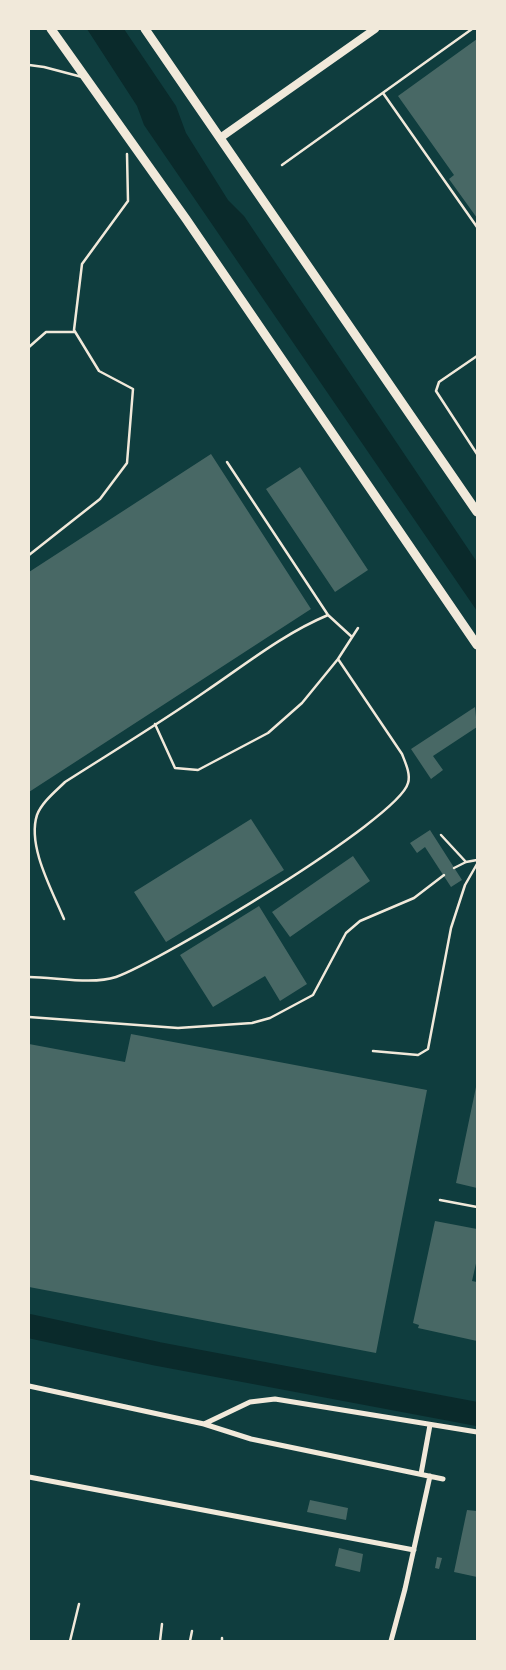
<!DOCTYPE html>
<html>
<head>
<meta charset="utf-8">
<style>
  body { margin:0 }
  #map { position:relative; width:506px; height:1670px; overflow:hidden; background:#0f3d3e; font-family:Rubik,sans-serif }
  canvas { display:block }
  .frame { position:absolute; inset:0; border:30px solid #f1e9da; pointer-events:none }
</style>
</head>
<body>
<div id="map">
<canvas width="506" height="1670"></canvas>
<div class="frame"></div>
</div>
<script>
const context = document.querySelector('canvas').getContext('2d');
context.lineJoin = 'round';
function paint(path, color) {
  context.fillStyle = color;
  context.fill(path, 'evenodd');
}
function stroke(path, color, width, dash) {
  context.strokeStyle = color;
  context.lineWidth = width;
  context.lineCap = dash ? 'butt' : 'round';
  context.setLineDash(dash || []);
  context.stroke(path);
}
const water = new Path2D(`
  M87,29h37l52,77 10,27 42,67 16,16 233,346v49l-333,-486 -7,-19z`);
const river = new Path2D(`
  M29,1326l129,28 319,60`);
const building = new Path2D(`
  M477,39v179l-28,-39 5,-4 -56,-79z
  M211,454l100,155 -282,183v-220z
  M300,467l68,103 -33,22 -69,-103z
  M475,707l2,20 -44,29 10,14 -12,9 -20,-30z
  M251,819l33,51 -118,72 -32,-50z
  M430,830l32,50 -11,7 -26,-40 -8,6 -7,-10z
  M353,856l17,25 -80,56 -18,-25z
  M259,906l48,78 -27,17 -15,-25 -52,31 -33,-52z
  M131,1034l296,56 -51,263 -347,-66v-243l96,18z
  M476,1087h1v101l-21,-5z
  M435,1221l42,8v30l-5,22 5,1v59l-59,-13 1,-3 -6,-2z
  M310,1500l38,8 -2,12 -39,-8z
  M467,1510l10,1v66l-23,-5z
  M339,1548l24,6 -3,18 -25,-6z
  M437,1557l5,1 -3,11 -4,-1z`);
const path = new Path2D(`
  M29,347l17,-15h29
  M29,555l71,-56 27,-36 6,-74 -34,-18 -25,-41 8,-66 46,-63 -1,-47`);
const service = new Path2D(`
  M29,65l15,2 38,10
  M383,93l94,134
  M282,165l190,-136
  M477,356l-38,26 -3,9 41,63
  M227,462l101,153
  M155,724l20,44 23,2 70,-37 34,-30 36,-44
  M441,835l25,27
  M454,868l12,-6 11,-2
  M64,919c-12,-29 -37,-73 -27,-104 5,-13 19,-24 28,-33 47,-30 95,-59 141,-91 40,-27 77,-57 122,-76l24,22
  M29,977c26,0 63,8 87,0 43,-15 283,-158 292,-194 3,-9 -3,-21 -6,-29l-64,-95 20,-31
  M29,1017l149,11 74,-5 18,-5 43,-23 33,-62 14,-12 54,-23 30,-23
  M373,1051l45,4 10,-6 23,-121 14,-43 12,-21
  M440,1200l37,7
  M70,1641l9,-37
  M160,1641l2,-17
  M190,1641l2,-10
  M222,1641v-3`);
const minor = new Path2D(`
  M29,1386l175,38 46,-22 25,-3 202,33
  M204,1424l47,15 192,40
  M421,1474l9,-49
  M29,1477l385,73
  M391,1641l14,-52 25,-113`);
const secondary = new Path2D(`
  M220,138l155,-109`);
const trunk = new Path2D(`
  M51,29l135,190 291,426
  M145,29l332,483`);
paint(water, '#0a2a2b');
stroke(river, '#0a2a2b', 24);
paint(building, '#486865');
stroke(path, '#f1e9da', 2.5);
stroke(service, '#f1e9da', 2.5);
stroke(minor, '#f1e9da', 5);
stroke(secondary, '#f1e9da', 8);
stroke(trunk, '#f1e9da', 9);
</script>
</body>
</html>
